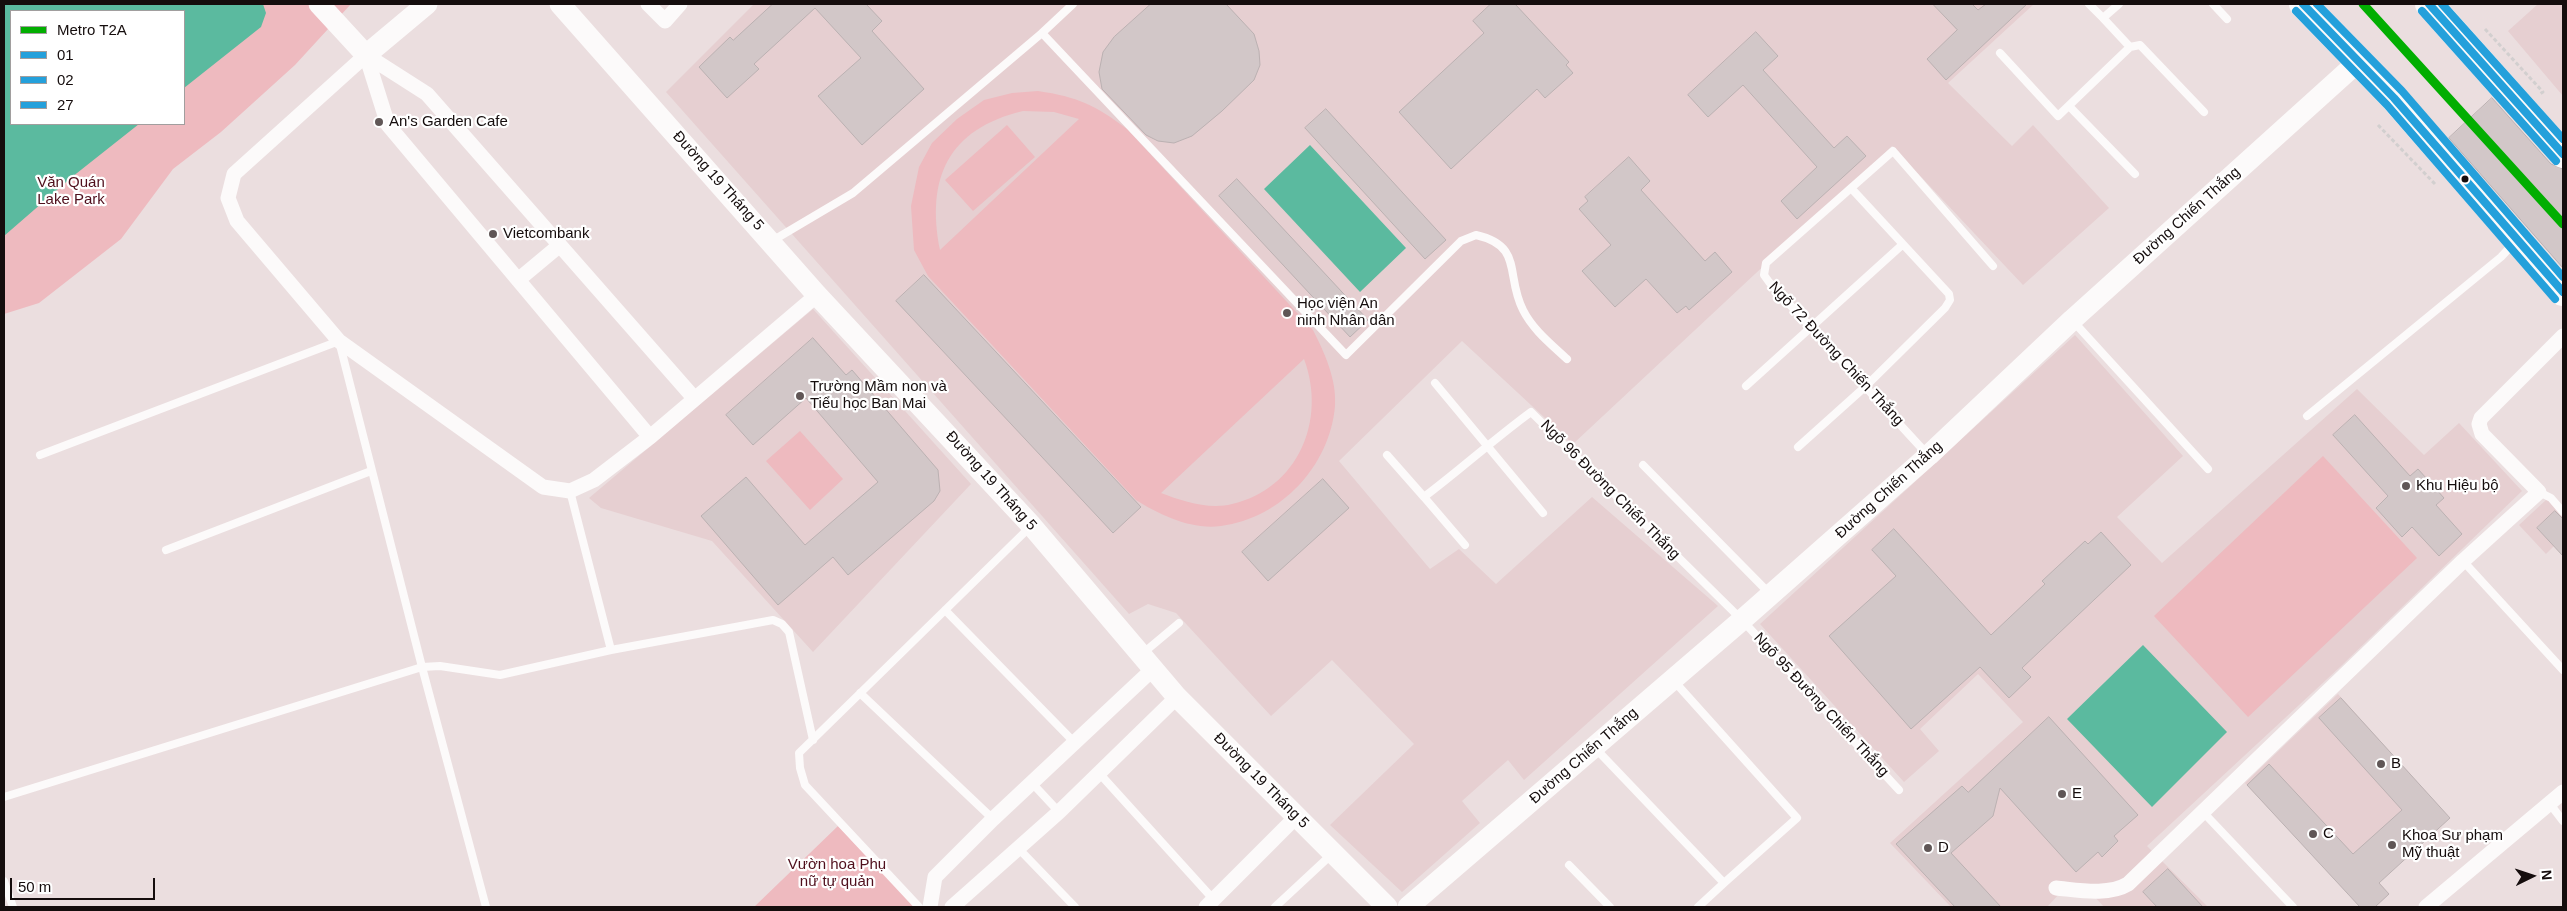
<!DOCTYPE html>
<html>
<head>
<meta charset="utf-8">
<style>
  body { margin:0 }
  #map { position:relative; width:2567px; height:911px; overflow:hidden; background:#ebdedf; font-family:Arial,sans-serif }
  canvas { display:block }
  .frame { position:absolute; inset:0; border:5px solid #150d0d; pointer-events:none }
  .legend { position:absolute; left:10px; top:10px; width:175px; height:115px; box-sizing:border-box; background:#fff; border:1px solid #a19e9e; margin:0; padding:6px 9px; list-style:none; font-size:15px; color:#150d0d }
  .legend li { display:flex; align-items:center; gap:10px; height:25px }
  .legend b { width:25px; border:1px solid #a19e9e }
  .north { position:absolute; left:2507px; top:851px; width:50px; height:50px; -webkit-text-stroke:4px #fff; paint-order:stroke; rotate:86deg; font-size:14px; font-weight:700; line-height:20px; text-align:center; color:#150d0d }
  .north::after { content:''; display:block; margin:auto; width:18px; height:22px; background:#150d0d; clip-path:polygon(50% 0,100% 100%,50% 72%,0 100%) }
  .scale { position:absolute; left:10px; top:878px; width:145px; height:22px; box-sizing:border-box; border:2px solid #150d0d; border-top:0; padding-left:6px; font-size:15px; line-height:18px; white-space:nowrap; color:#150d0d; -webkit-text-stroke:4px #fff; paint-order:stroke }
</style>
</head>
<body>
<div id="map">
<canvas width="2567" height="911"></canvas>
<div class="frame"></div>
<ul class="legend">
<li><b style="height:6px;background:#02ae01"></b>Metro T2A</li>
<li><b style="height:6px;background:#24a0db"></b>01</li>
<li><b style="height:6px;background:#24a0db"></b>02</li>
<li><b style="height:6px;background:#24a0db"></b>27</li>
</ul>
<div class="north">N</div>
<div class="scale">50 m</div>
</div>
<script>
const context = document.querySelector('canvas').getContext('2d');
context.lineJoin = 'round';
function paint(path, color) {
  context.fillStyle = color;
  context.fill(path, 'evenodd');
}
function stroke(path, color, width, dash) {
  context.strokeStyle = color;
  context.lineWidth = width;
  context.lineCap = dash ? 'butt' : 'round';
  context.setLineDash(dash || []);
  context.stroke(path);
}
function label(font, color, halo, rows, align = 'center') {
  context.font = font + ' Arial,sans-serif';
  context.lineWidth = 4.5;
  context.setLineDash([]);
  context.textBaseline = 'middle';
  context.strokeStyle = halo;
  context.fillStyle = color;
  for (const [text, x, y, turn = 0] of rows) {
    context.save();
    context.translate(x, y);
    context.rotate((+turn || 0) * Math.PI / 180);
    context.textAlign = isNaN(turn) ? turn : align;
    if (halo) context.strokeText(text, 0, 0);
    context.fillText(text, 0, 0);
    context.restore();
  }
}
const built = new Path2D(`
  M754,4h1280l-86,79 64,63 21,-21 76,83 -86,77 -131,-139 -319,298 -111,-103 -123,120 91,108 29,-20 37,35 96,-87 126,109 -194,174 -16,-20 -46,41 18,22 -78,69 -72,-67 84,-81 -82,-84 -61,56 -95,-103 -28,-9 -19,10 -463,-522z
  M2538,4h25v92l-55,-65z
  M813,309l158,175 -158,168 -101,-111 -111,-33 -12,-10z
  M2075,335l108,121 -66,61 45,46 195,-174 67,66 35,-32 63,68 -182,176 -193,179 61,61h-104l-19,-21 -23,5 -15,16h-96l-61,-64 133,-121 -45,-48 -58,55 19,22 -35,31 -144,-158z
  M2546,500l5,1 12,13v42l-9,-10 -8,8 -27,-29z
  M2338,694l112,124 -71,64 10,12 -14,13h-15l-115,-124z`);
const green = new Path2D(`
  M4,4h347l-56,61 -74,67 -48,37 -52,70 -82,64 -35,11zM11,11h173v113h-173z
  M1038,91c40,6 57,14 89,38l186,201c11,22 24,49 22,76 -5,59 -53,112 -114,120 -30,4 -61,-11 -85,-26l-208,-224 -14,-26 -3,-44 8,-39 13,-24 25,-24 27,-19 28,-7zM1023,111l31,1 25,7 -139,131c-14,-72 8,-121 83,-139zM1304,359c23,61 -6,130 -72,145 -23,6 -50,-3 -71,-11z
  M1007,125l28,32 -62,54 -28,-31z
  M800,431l43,48 -33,31 -44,-49z
  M2323,456l94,102 -169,159 -94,-101z
  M838,826l77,81h-161z`);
const water = new Path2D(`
  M4,4h259l3,9 -5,14 -77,61v-77h-173v113h128l-67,53 -68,59z
  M1310,145l96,103 -46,44 -96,-103z
  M2143,645l84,87 -75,75 -85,-88z`);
const building = new Path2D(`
  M773,4h93l16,17 -10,10 52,58 -62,56 -44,-49 43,-38 -46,-50 -61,56 5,5 -32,29 -28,-31 31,-30 3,3z
  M1151,4h75l28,30 5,17 1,14 -6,15 -32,31 -30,25 -18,7 -16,-2 -12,-6 -44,-46 -3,-17 4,-20 11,-15z
  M1491,4h24l54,58 -3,3 7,8 -28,25 -8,-9 -86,80 -52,-57 85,-79 -11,-12z
  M1933,4h39l6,6 8,-6h41l-81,76 -19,-21 30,-29z
  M1756,32l22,24 -15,14 71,78 13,-12 19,20 -69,63 -16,-18 36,-34 -74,-82 -35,32 -20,-22z
  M2492,98l59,66 12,5v99l-114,-130z
  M1326,109l120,131 -21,19 -120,-131z
  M1629,157l21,24 -9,9 64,71 10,-9 17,20 -43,38 -3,-4 -9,7 -31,-34 -31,28 -33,-36 29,-26 -32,-36 9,-8 -3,-4z
  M1237,179l131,141 -18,17 -131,-141z
  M924,275l217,232 -28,26 -217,-232z
  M813,338l33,37 6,-5 86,100 2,21 -6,10 -86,74 -15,-18 -55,48 -77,-89 45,-39 59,68 73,-63 -72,-84 -53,47 -27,-30z
  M2355,415l55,61 8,-7 26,29 -8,7 26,29 -23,22 -27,-29 -10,10 -26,-29 12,-12 -55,-61z
  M1323,479l26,29 -81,73 -26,-29z
  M2555,511l8,8v37l-26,-28z
  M1894,529l97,106 54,-51 -3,-3 43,-40 3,3 13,-12 30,33 -109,103 9,9 -22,21 -29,-31 -69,62 -82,-93 67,-60 -24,-26z
  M2341,698l109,120 -71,65 10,11 -14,13h-15l-113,-122 22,-21 84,90 49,-44 -83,-92z
  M2049,717l89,98 -24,21 4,5 -16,16 -4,-5 -22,20 -76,-84 -7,28 -42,37 50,54h-46l-59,-63 66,-58 6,6z
  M2168,869l35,38h-46l-14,-15z`);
const path = new Path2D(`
  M2485,29l58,63 -3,2
  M2378,125l57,59`);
const lane = new Path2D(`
  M2089,4l14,14
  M2213,4l14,15
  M1042,33l304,322 115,-114 15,-6c48,11 29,40 47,75 10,20 28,34 44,49
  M2130,47l10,-2 64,67
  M2000,53l58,63 72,-69 -27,-29 16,-14
  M2069,106l66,68
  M772,241l81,-48 189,-160 31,-29
  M2073,321l135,148
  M1435,383l108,130
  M1746,386l156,-141
  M2307,416l194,-159 13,-14
  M1798,447l68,-61 79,-78 5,-8 -1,-6 -98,-106
  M1927,454l-158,-172 -5,-7 2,-12 127,-112 100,115
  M40,455l299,-114 83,326 64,240
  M1387,455l37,42c36,-27 70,-58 107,-85l211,208 157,170
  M1643,465l127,129
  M570,491l41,159 162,-30 9,4 7,8 24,108
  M2539,492l12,6 12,14
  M1424,497l41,48
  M166,550l205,-79
  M2463,561l100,109
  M945,610l130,133
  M1142,654l37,-31
  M1674,681l123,137 -73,65
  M860,693l133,126
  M1596,749l128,134 -26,24
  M1099,773l115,127
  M1032,783l27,29
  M4,797l418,-130 18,-1 60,9 111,-25
  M2550,804l13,17
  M2202,811l91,96
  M1018,848l57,59
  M1569,865l41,42
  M4,881l9,26
  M919,907l-114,-122 -5,-17 -1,-15 231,-226
  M1275,907l57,-53`);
const street = new Path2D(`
  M648,4l17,17 15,-17
  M366,55l-132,119 -6,24 9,23 102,120 204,146 27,4 24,-11 56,-43 167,-142
  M366,55l22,70 262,312
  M366,55l61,39 267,304
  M518,280l42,-35
  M2056,888c22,2 52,8 72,-4l335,-323 76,-69 -57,-58 -3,-10 2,-6 82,-82
  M930,907l5,-30 58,-58 160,-150
  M952,907l107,-95 118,-115
  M1206,907l90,-90
  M2426,907l137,-115`);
const secondary = new Path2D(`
  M319,4l47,51 61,-51
  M560,4l257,291 214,230 146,172 210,210
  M1408,907l334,-287 187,-165 143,-135 287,-259`);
const highway = new Path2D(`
  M2303,4l91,94 169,194
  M2429,4l134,150`);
const bus1 = new Path2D(`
  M2303,4l91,94 169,194
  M2429,4l134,150`);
const bus2 = new Path2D(`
  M2296,11l91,94 168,194
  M2422,11l134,150`);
const bus3 = new Path2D(`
  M2317,4l85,87 161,186
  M2442,4l121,135`);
const metro1 = new Path2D(`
  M2363,4l200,220`);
const markers = [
  [379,122,5,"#605656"],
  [2465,179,4.5,"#150d0d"],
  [493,234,5,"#605656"],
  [1287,313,5,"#605656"],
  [800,396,5,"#605656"],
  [2406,486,5,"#605656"],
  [2381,764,5,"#605656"],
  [2062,794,5,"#605656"],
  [2313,834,5,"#605656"],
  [2392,845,5,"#605656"],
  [1928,848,5,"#605656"]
];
const poiNames = [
  ["An's Garden Cafe",389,122],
  ["Vietcombank",503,234],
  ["Học viện An",1297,304],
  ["ninh Nhân dân",1297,321],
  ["Trường Mầm non và",810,387],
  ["Tiểu học Ban Mai",810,404],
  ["Khu Hiệu bộ",2416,486],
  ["B",2391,764],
  ["E",2072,794],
  ["C",2323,834],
  ["Khoa Sư phạm",2402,836],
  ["Mỹ thuật",2402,853],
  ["D",1938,848]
];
const streetNames = [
  ["Đường 19 Tháng 5",718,181,48],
  ["Đường Chiến Thắng",2187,216,-42],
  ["Ngõ 72 Đường Chiến Thắng",1836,354,47],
  ["Đường 19 Tháng 5",991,481,48],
  ["Ngõ 96 Đường Chiến Thắng",1610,490,45],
  ["Đường Chiến Thắng",1889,490,-42],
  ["Ngõ 95 Đường Chiến Thắng",1821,705,47],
  ["Đường Chiến Thắng",1584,756,-41],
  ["Đường 19 Tháng 5",1261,781,45]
];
const parkNames = [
  ["Văn Quán",71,183],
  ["Lake Park",71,200],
  ["Vườn hoa Phụ",837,865],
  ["nữ tự quản",837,882]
];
paint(built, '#e6cfd1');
paint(green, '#eebabf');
paint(water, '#5bba9f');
paint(building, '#d2c7c8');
stroke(building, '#bbb1b2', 1);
stroke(path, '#d2cfcf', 3, [4, 2.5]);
stroke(lane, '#fcfafa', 8);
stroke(street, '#fcfafa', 15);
stroke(secondary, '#fcfafa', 21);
stroke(highway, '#fcfafa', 28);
stroke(bus1, '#24a0db', 8);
stroke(bus2, '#24a0db', 8);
stroke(bus3, '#24a0db', 8);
stroke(metro1, '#02ae01', 9);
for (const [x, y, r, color] of markers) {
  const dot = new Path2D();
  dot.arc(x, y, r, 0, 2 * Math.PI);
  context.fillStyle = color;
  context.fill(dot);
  stroke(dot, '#fff', 2);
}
label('15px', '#150d0d', '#fff', poiNames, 'left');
label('15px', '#150d0d', '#fff', streetNames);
label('15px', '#4f0f1c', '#fff', parkNames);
</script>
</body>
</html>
